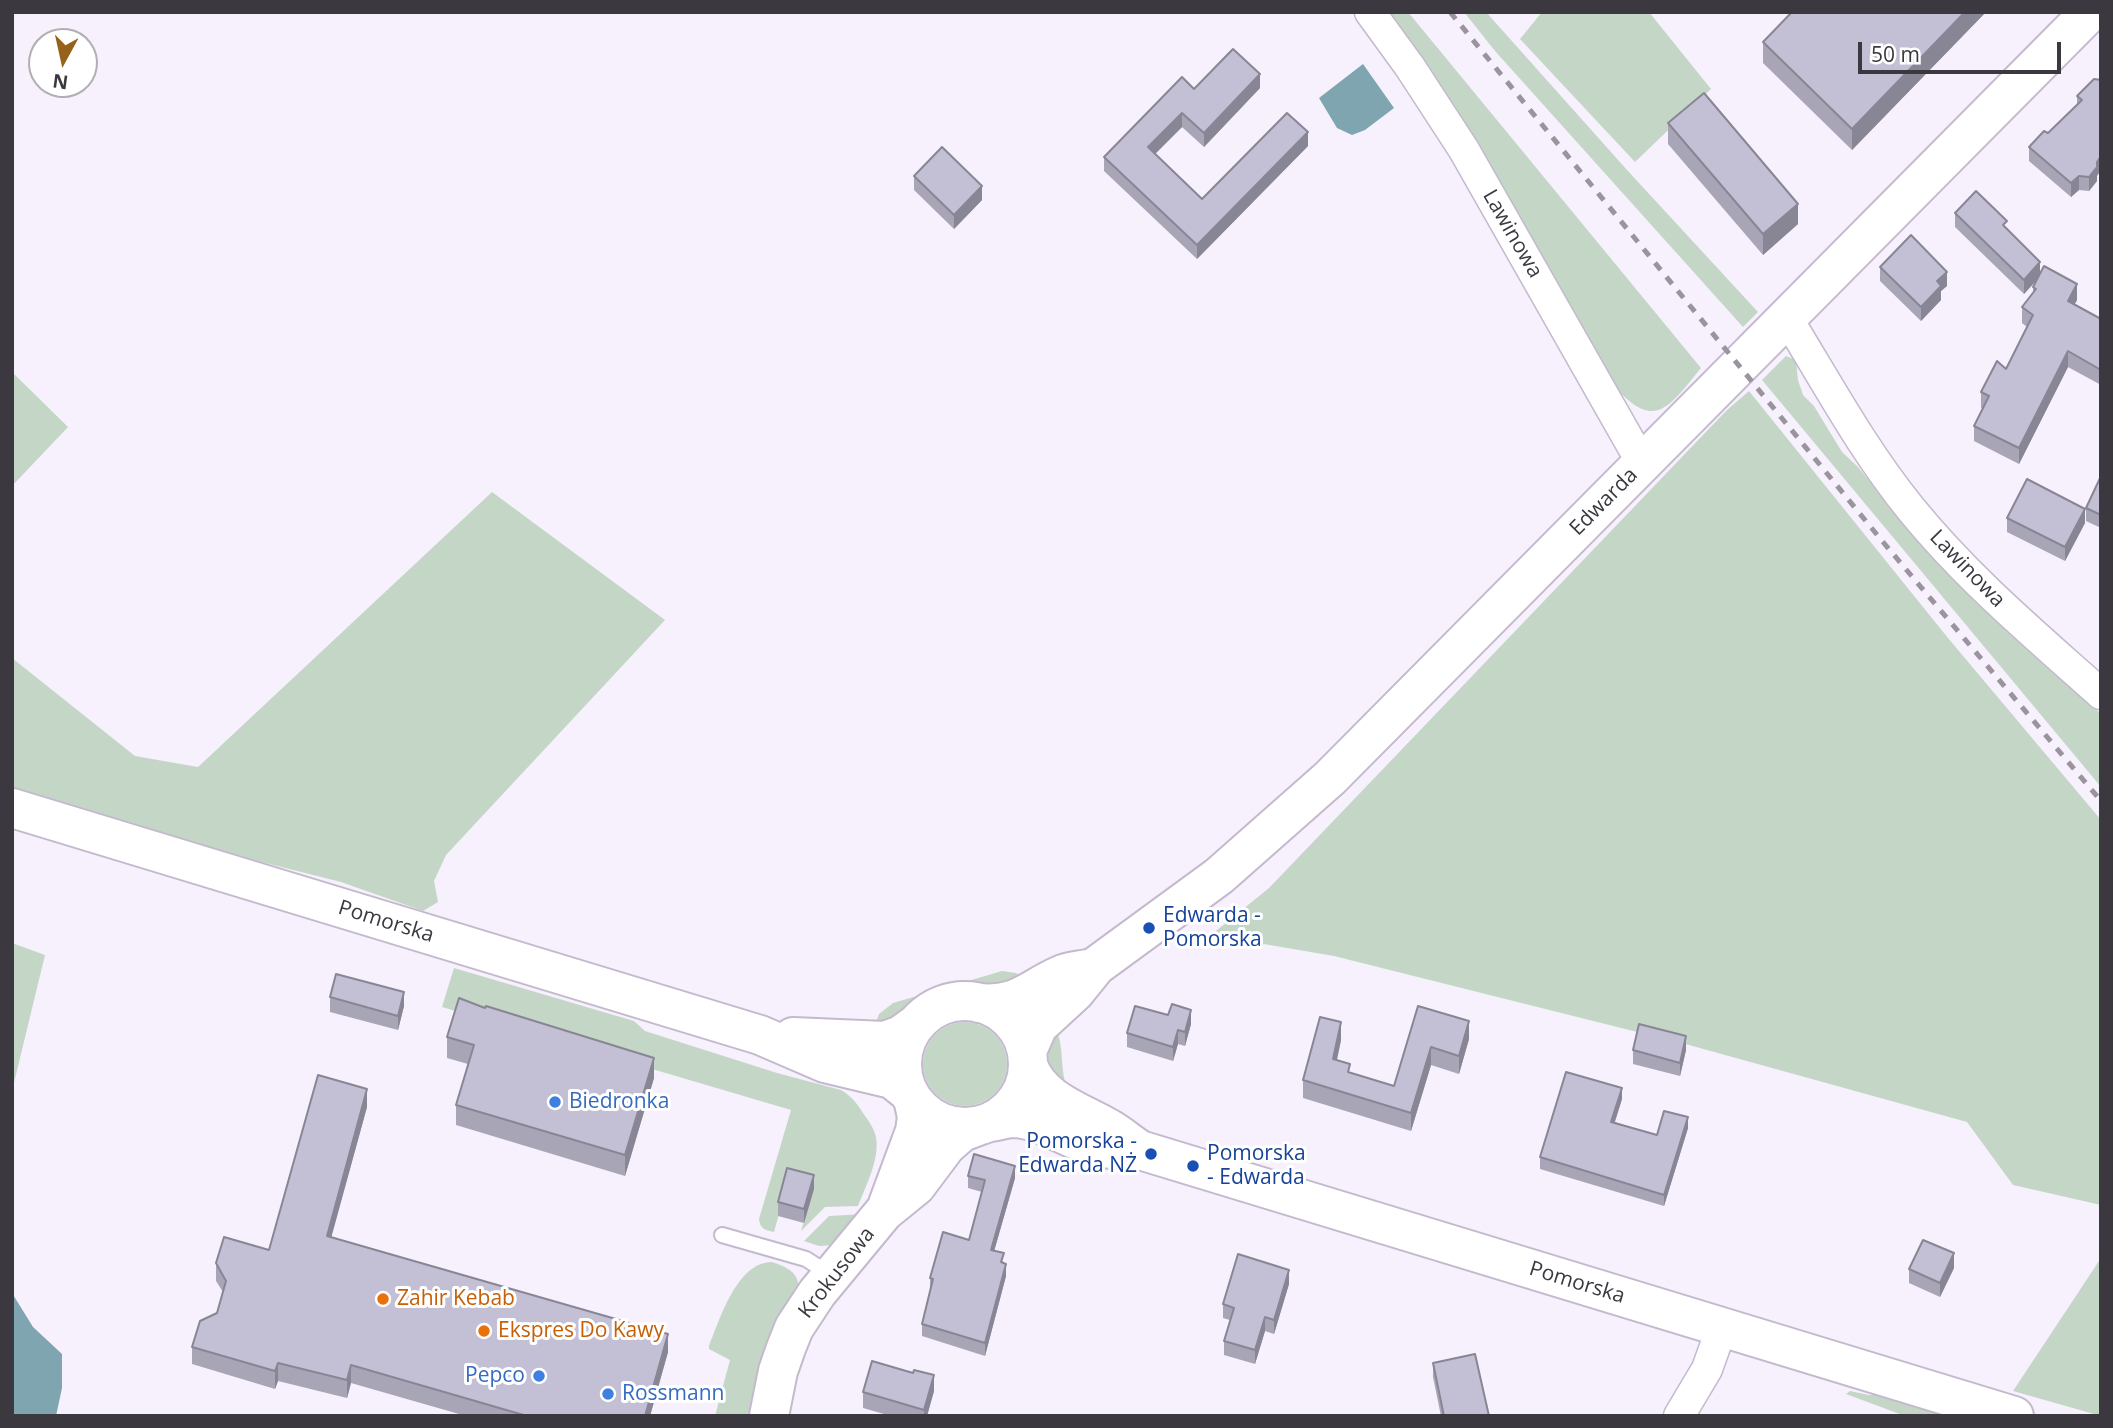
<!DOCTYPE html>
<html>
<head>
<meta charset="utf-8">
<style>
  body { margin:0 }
  #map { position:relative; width:2113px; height:1428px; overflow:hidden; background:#f7f0fd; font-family:"Open Sans",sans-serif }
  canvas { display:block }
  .frame { position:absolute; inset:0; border:14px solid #3c3840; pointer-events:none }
  .north { position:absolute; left:28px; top:28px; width:70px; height:70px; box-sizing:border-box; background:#fff; border:2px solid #b1afb3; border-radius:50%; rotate:188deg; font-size:19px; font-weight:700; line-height:28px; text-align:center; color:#3c3840 }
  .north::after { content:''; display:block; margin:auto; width:24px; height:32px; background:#966118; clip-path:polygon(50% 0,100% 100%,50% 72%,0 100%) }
  .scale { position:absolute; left:1858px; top:42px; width:203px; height:32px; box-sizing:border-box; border:4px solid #3c3840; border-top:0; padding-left:9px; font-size:21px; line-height:24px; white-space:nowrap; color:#3c3840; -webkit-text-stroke:5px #fff; paint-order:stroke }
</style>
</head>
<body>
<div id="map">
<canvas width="2113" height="1428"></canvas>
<div class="frame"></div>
<div class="north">N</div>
<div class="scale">50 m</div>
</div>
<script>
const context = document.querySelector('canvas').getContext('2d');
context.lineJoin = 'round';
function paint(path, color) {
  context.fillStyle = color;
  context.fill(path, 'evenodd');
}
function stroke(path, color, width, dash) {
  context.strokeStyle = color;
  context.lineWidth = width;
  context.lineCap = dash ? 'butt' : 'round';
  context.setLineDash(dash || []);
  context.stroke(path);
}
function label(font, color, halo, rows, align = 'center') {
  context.font = font + ' "Open Sans",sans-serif';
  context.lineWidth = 6;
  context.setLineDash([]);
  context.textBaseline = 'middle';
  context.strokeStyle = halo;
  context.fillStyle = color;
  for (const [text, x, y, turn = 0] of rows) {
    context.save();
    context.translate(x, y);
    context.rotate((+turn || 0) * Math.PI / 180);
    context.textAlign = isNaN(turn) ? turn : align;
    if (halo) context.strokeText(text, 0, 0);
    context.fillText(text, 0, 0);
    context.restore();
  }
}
const green = new Path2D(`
  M1385,12h23l293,356c-34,42 -48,65 -91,13z
  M1464,12h22l141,158 131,142 -15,15 -248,-276z
  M1542,12h107l62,77 -76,73 -115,-123z
  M1786,356l10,4 2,20 5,15 11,11 28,46 15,14 96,114 148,134v73l-339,-407z
  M12,372l56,55 -56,59z
  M1749,391l199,247 153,182v385l-88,-20 -46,-63 -278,-77 -355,-89 -123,-21 58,-47 457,-477z
  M492,492l173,128 -219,235 -12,26 4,21 -15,9 -82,-29 -159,-40 -170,-52v-132l123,98 63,11z
  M12,943l33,12 -33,136z
  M454,968l180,53 11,10 132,42 64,17c10,6 16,13 22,23 5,7 11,15 13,24 4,21 -10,49 -18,69l-33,1 -24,24 13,-42 -26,-7 -14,50c-9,-2 -14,-3 -15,-13l32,-109 -349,-103z
  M1002,971l14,2 5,4 -41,13 -17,-1 -17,2 -16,6 -57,33 6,-16 14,-11z
  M923 1064a42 42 0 1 1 84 0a42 42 0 1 1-84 0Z
  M1055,1028c11,20 3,43 14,63 -24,-28 -25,-27 -14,-63z
  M864,1214l-29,31 -16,1 -15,-5 25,-25z
  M2101,1258v158l-88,-25z
  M772,1262c14,5 26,9 27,26l-43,128h-41l15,-56 -21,-11v-3c11,-27 28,-84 63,-84z
  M1850,1391l19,4 21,-2 74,23h-59l-59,-22z`);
const water = new Path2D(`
  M1363,64l31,44 -29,22 -13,5 -15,-7 -18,-30z
  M12,1293l21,34 29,27v34l-6,28h-44z`);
const lane = new Path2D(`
  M722,1235l84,24 25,16`);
const street = new Path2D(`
  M1370,12l40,55 54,83 178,313
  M1787,318c40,65 76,132 124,191 56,69 124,126 190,185
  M1679,1416l28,-47 15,-42`);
const secondary = new Path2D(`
  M12,808l748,227 65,28 67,16 15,12
  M902 1064a63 63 0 1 1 126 0a63 63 0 1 1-126 0Z
  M979,1003c38,4 50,-14 82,-28 8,-4 18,-4 26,-6
  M793,1037l92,4 16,-6 15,-11
  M1027,1051l11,-25 37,-34 21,-26 123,-90 111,-98 760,-766
  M1028,1065c12,35 51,46 80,63 11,6 21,15 32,22l874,266
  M991,1122c7,-1 15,-4 22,-4 35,1 65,31 100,31
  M888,1204l27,-73 2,-14 -3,-14
  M769,1416l9,-45 8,-23 8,-20 23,-35 67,-81 32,-26 30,-40 16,-14 16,-6`);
const rail = new Path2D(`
  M1450,12l433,530 218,259`);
const wall = new Path2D(`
  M1986,12l-134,138 -89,-87v-21z
  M2094,79l3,102 -8,10 -10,-1 -8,7 -42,-36v-14l19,-14 29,-28v-9z
  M1260,88l-56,59 -22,-20 -27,27 47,45 106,-53 -111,113 -93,-88v-14l90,-68z
  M1668,123l130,101 -35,31 -95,-111z
  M914,176l68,24 -28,29 -40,-39z
  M1955,213l52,16 33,45 37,26 -3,5 27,14v66l-33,-18 -49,97 -45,-23v-15l9,-18h-2v-16l25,-23 21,-42 -5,-4v-16l11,-15v-5l5,-8 -14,15 -69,-67z
  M1880,267l67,19 -6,5v9l-20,21 -41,-40z
  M2101,476v52l-15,-7v-13z
  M2007,518l78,5 -20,38 -58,-29z
  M330,997l74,9 -6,24 -68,-18z
  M1418,1006l51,33 -10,35 -28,-9 -20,66 -108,-33v-18l38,-40 -4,20 13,13 44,13z
  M485,1008l169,70 -29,98 -169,-51v-20l12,-41 -21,-6v-21z
  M1191,1024l-6,22 -7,-2 -5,17 -46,-14v-14z
  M1633,1050h53l-6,26 -47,-12z
  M1622,1099l-7,23 42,13 31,-7 -24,78 -124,-37v-12z
  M367,1107l-36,130 337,115 -18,64h-184l-115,-33 -4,15 -69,-17 -3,8 -83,-25v-17l25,-34 6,-21 -7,-11v-18l53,-13z
  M968,1176l47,2 -21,73 10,12 2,13 -21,80 -63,-20v-12l8,-33v-13l39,-38 13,-48 -14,-4z
  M814,1189l-10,34 -26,-7v-14z
  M1954,1268l-14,29 -31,-14v-14z
  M1289,1284l-15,50 -9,-3 -10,33 -31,-9v-14l6,-21 -7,-2v-14z
  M1433,1363l56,53h-48l-8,-39z
  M934,1391l-7,25h-36l-28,-8v-16z`);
const shadedWall = new Path2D(`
  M1965,12h21l-134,138v-21z
  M1260,74v14l-56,59v-14z
  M1182,113v14l-34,34v-14z
  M1308,132v14l-111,113v-14z
  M2101,156v14l-4,6v5l-8,10v-14z
  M2079,176v14l-8,7v-14z
  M982,186v14l-28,29v-14z
  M1798,204v20l-35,31v-21z
  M2040,262v14l-16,18v-14z
  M1947,272v14l-6,5v9l-20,21v-14l16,-26z
  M2077,284v16l-9,17v-16z
  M2068,351v16l-49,97v-16z
  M2085,509v14l-20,38v-14z
  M404,992v14l-6,24v-14z
  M1191,1010v14l-6,22v-14z
  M1469,1021v18l-10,35v-18z
  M1341,1022v18l-8,37v-18z
  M1178,1030v14l-5,17v-14z
  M1686,1036v14l-6,26v-13z
  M1431,1047v18l-20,66v-18z
  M654,1058v20l-29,98v-21z
  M1622,1088v11l-11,34v-11z
  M367,1089v18l-40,146v-17z
  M1688,1117v11l-24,78v-11z
  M1015,1166v12l-24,84v-12z
  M814,1175v14l-10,34v-14z
  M1954,1253v15l-14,29v-14z
  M1006,1264v12l-21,80v-13z
  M1289,1270v14l-15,50v-14z
  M1265,1317v14l-10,33v-14z
  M668,1334v18l-18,64h-5z
  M278,1363v18l-3,8v-18z
  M351,1365v18l-4,15v-18z
  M934,1375v16l-7,25h-3v-6z`);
const building = new Path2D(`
  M1792,12h173l-113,117 -89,-87z
  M1233,49l27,25 -56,59 -22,-20 -34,34 54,52 85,-86 21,19 -111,113 -93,-88 78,-80 12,12z
  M2094,79l7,1v76l-4,6v5l-8,10 -10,-1 -8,7 -42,-36 15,-16 4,2 34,-33 -5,-4z
  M1704,93l94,111 -35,30 -95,-111z
  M942,147l40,39 -28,29 -40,-39z
  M1976,191l31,30 -4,4 37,37 -16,18 -69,-67z
  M1911,235l36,37 -10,9 4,5 -20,21 -41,-40z
  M2044,266l33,18 -9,17 33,18v51l-33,-19 -49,97 -45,-22 15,-30 -8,-4 16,-31 9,8 27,-54 -11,-8 14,-18 -3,-2z
  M2101,476v39l-15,-7z
  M2027,479l58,30 -20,38 -58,-29z
  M336,974l68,18 -6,24 -68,-19z
  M459,998l26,10 1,-2 168,52 -29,97 -169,-50 18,-60 -27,-8z
  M1172,1004l19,6 -6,22 -7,-2 -5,17 -46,-14 8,-27 33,9z
  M1418,1006l51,15 -10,35 -28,-9 -20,66 -108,-33 17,-63 21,5 -8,37 17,5 -2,8 46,14z
  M1639,1024l47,12 -6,27 -47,-13z
  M1566,1072l56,16 -11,34 46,13 7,-24 24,6 -24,78 -124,-38z
  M318,1075l49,14 -40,147 341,98 -23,82h-118l-176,-51 -4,15 -69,-17 -3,8 -83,-24 8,-26 17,-8 9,-32 -10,-18 8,-26 45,13z
  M974,1154l41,12 -24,84 13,3 -3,9 5,2 -21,79 -63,-19 11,-45 -3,-1 13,-46 26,8 16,-60 -17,-4z
  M787,1168l27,7 -10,34 -26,-7z
  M1923,1240l31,13 -14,30 -31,-14z
  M1238,1254l51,16 -15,50 -9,-3 -10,33 -31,-9 10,-33 -11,-4z
  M1475,1354l14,62h-45l-11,-53z
  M872,1361l41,12 1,-3 20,5 -10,35 -61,-18z`);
const markers = [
  [1149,928,7,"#1a4fb4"],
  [555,1102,7,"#3f7fe0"],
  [1151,1154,7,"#1a4fb4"],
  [1193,1166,7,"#1a4fb4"],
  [383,1299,7,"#e8710a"],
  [484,1331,7,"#e8710a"],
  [539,1376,7,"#3f7fe0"],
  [608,1394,7,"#3f7fe0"]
];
const streetNames = [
  ["Lawinowa",1512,234,60],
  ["Edwarda",1604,502,-45],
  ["Lawinowa",1967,569,46],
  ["Pomorska",386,922,17],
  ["Krokusowa",837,1273,-52],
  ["Pomorska",1577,1283,17]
];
const transitNames = [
  ["Edwarda -",1163,916],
  ["Pomorska",1163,940],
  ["Pomorska -",1137,1142,"right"],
  ["Edwarda NŻ",1137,1166,"right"],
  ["Pomorska",1207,1154],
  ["- Edwarda",1207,1178]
];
const shopNames = [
  ["Biedronka",569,1102],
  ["Pepco",525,1376,"right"],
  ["Rossmann",622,1394]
];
const foodNames = [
  ["Zahir Kebab",397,1299],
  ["Ekspres Do Kawy",498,1331]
];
paint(green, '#c4d7c7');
paint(water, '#7ea5b0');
stroke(lane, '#c4b9cd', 18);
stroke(street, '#c4b9cd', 33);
stroke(secondary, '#c4b9cd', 42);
stroke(lane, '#fff', 14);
stroke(street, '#fff', 30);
stroke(secondary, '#fff', 38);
stroke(rail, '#9a949f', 5, [9, 9]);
paint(wall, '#a8a5b7');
paint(shadedWall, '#888695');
paint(building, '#c3c0d5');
stroke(building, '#888695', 2);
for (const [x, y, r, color] of markers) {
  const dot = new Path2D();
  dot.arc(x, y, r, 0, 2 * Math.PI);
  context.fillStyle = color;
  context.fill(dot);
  stroke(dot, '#fff', 2.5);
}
label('21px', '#3c3840', '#fff', streetNames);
label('21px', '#164399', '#fff', transitNames, 'left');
label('21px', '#366cbe', '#fff', shopNames, 'left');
label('21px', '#c56008', '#fff', foodNames, 'left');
</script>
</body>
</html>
